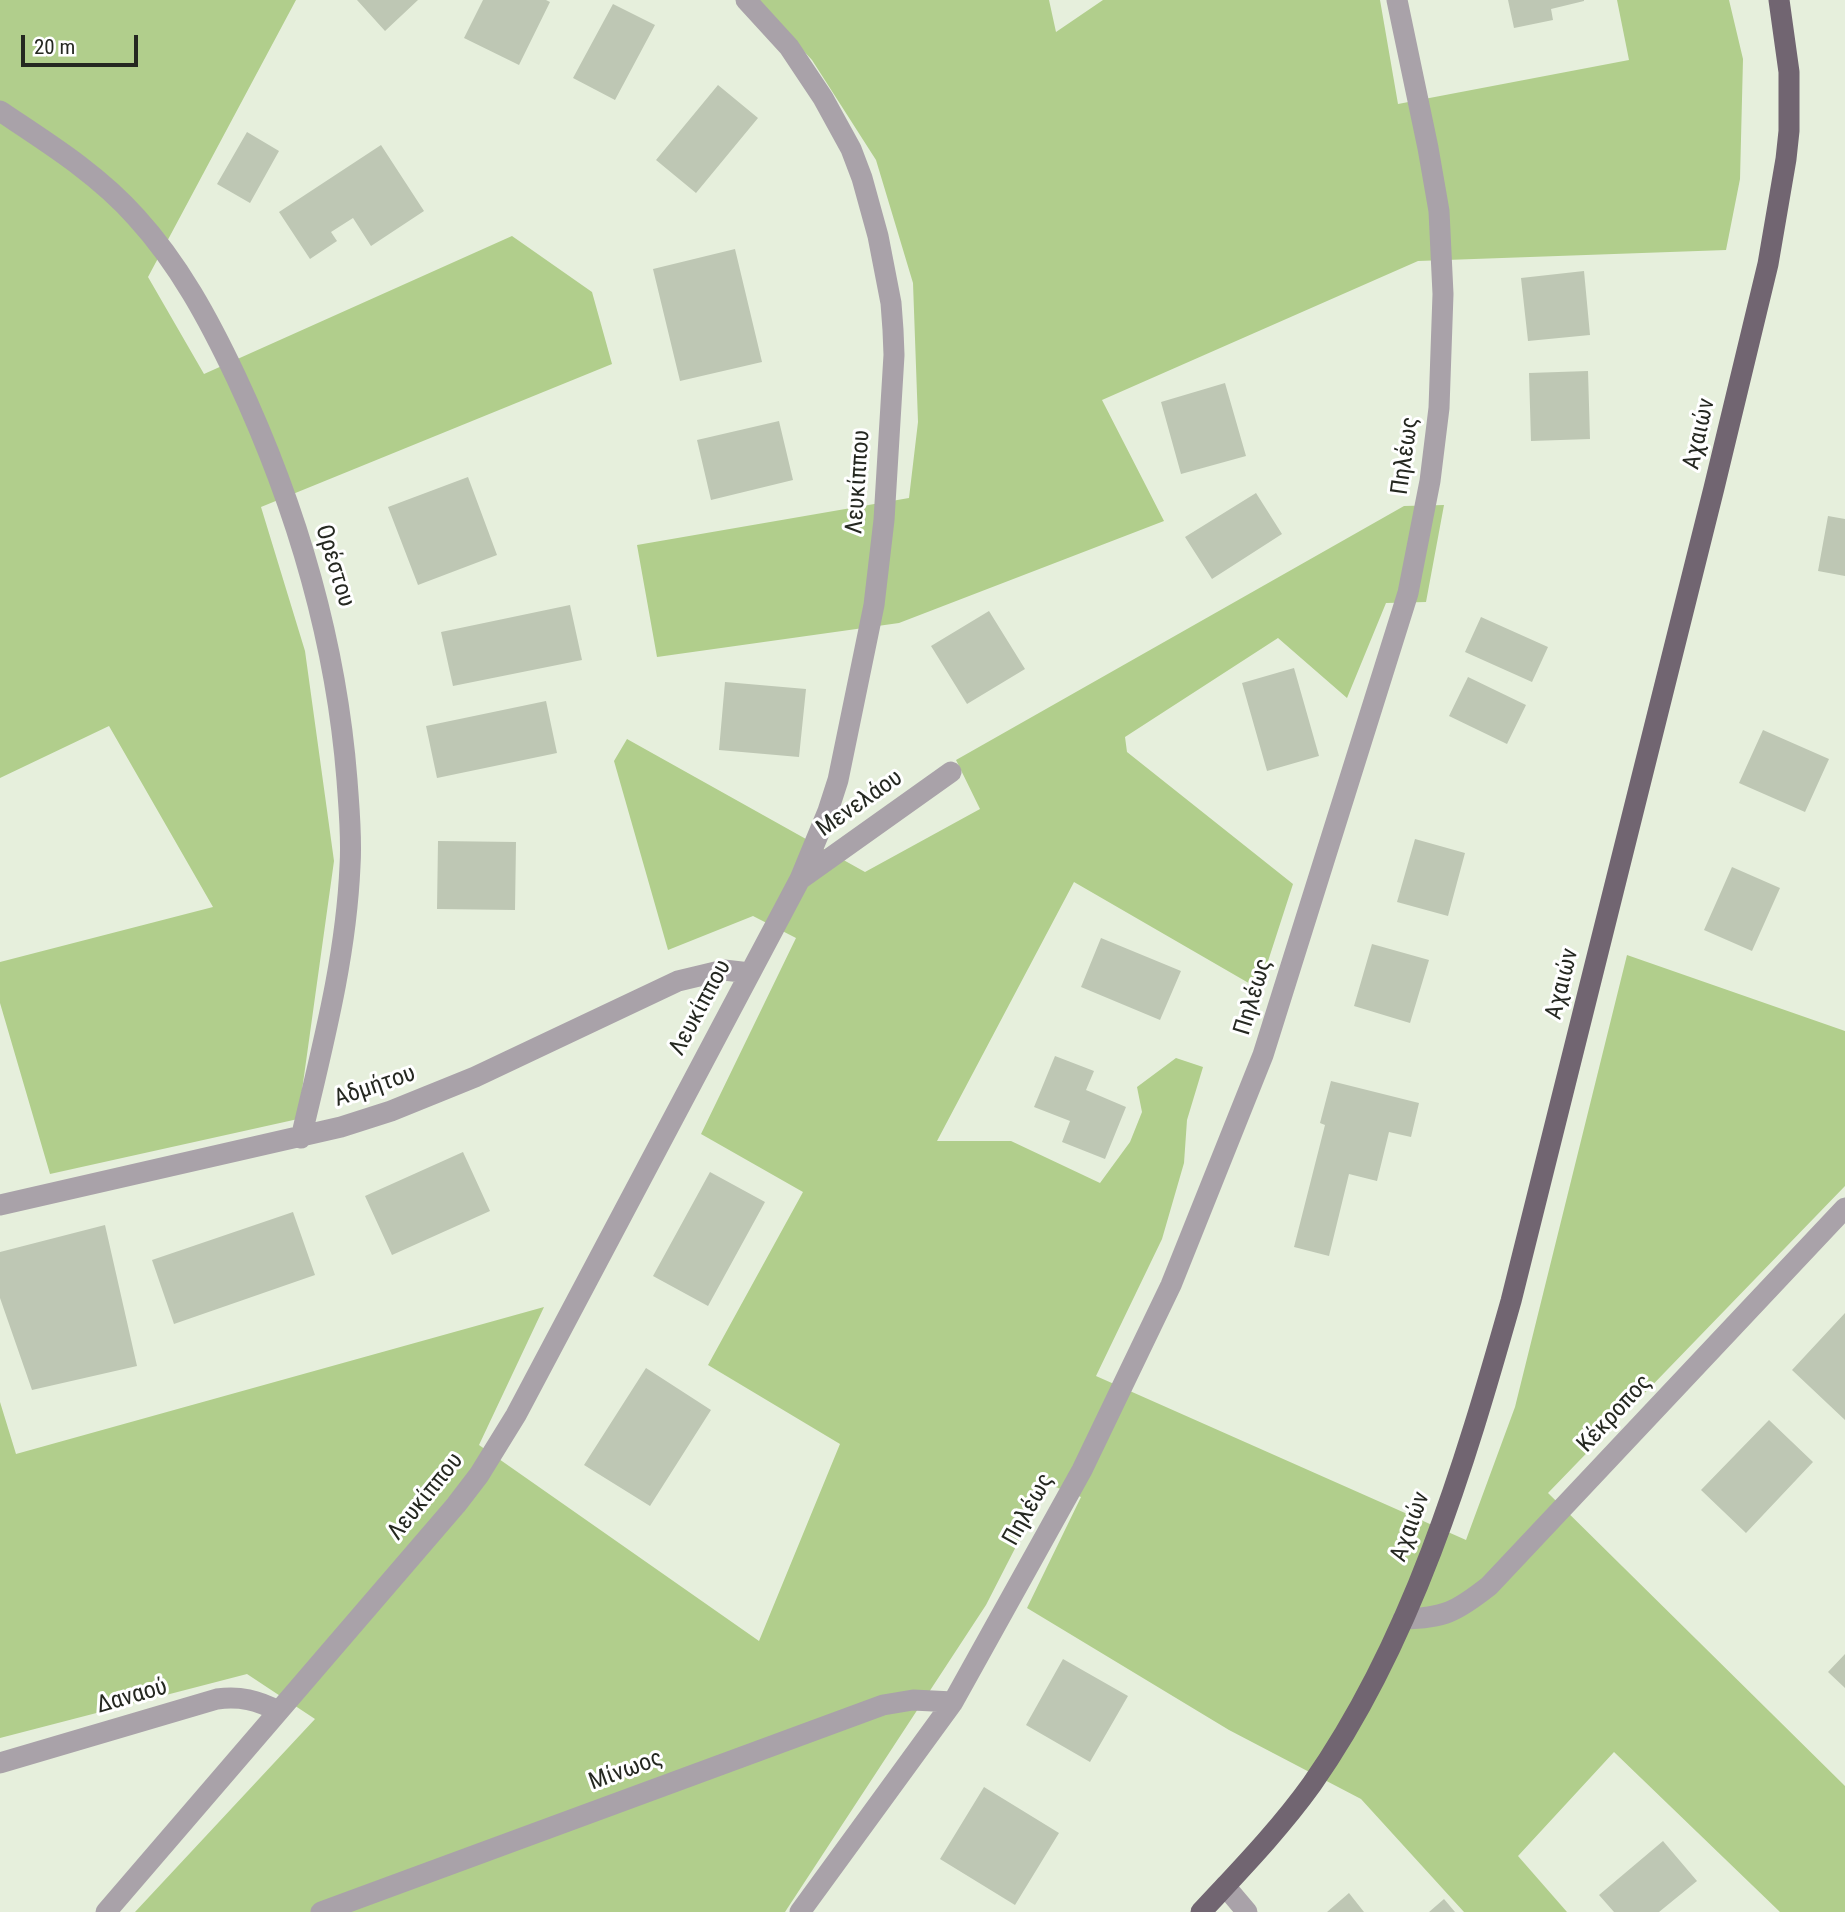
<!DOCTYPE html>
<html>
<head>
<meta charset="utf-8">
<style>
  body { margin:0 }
  #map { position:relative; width:1845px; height:1912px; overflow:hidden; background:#e6efdc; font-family:"Roboto Condensed",sans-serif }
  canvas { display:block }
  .scale { position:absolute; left:21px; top:35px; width:117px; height:32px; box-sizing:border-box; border:4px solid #252821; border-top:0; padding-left:9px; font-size:21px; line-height:24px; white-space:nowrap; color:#252821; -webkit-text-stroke:5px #fff; paint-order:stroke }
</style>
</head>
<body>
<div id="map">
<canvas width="1845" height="1912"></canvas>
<div class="scale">20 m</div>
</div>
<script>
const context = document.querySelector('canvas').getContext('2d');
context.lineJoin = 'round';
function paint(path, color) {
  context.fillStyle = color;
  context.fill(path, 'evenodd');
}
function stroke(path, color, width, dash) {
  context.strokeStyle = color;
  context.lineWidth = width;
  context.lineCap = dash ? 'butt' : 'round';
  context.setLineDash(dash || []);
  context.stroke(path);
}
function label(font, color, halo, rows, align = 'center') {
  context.font = font + ' "Roboto Condensed",sans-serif';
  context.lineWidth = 6;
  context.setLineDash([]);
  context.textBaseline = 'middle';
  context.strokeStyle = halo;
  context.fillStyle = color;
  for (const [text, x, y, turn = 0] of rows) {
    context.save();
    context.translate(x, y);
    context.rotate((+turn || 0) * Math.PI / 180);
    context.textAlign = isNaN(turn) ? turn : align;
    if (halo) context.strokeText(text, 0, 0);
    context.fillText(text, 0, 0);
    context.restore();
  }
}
const green = new Path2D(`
  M0,0h296l-148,277 56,97 308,-138 80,56 20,72 -351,143 44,144 29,210 -36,258 -248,55 -50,-171v-41l213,-55 -104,-181 -109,52z
  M756,0h293l7,32 47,-32h277l18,104 231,-44 -12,-60h112l14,59 -3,120 -14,71 -308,11 -316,139 62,121 -265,102 -242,34 -20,-112 272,-47 9,-76 -5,-139 -37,-123 -64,-100z
  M1444,505l-18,97 -40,1 -39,95 -69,-60 -153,99 2,15 166,132 -34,105 -185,-107 -137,259h74l89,42 30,-41 12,-30 -5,-25 39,-29 27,9 -16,53 -3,43 -22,76 -66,137 370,164 49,-133 112,-452 218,76v155l-297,307 297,293v126h-65l-166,-160 -96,104 49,56h-103l-103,-113 -132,-69 -202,-122 54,-111 -33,-13 -62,121 -201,307h-650l180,-193 -68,-45 -247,64v-336l16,52 528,-147 -65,138 280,196 81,-197 -132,-79 95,-173 -102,-58 95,-196 -43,-22 -85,34 -54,-189 13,-22 238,133 115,-63 -24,-49 448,-254z`);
const building = new Path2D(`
  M357,0h61l-33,31z
  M483,0h63l4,2 -31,63 -55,-27z
  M1508,0h76v1l-33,8 2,11 -39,8z
  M613,4l42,21 -40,75 -42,-22z
  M718,85l40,33 -62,75 -40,-33z
  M247,132l32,19 -29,52 -33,-19z
  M381,145l43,66 -53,35 -18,-28 -22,14 6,9 -27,18 -31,-47z
  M735,249l27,113 -82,19 -27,-112z
  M1584,271l6,64 -62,6 -7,-63z
  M1588,371l2,68 -59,2 -2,-68z
  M1225,383l21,73 -65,18 -20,-72z
  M779,421l14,59 -82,20 -14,-60z
  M468,477l29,78 -79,30 -30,-78z
  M1256,493l26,41 -70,45 -27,-42z
  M1828,516l17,3v57l-27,-5z
  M570,605l12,55 -129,26 -12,-54z
  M989,611l36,58 -58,35 -36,-58z
  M1481,617l67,30 -16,35 -67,-30z
  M1294,668l25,88 -52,15 -25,-88z
  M1468,677l58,28 -19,39 -58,-28z
  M725,682l81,7 -7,68 -80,-7z
  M546,701l11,52 -120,25 -11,-52z
  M1763,730l66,29 -24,53 -66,-29z
  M1415,839l50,14 -17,63 -51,-14z
  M438,841l78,1 -1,68 -78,-1z
  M1732,867l48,21 -28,63 -48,-21z
  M1101,938l80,33 -21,49 -79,-33z
  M1372,944l57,16 -19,63 -56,-17z
  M1055,1056l39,15 -8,19 40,17 -21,52 -43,-17 8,-21 -36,-14z
  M1331,1081l88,22 -8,34 -22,-5 -12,49 -28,-7 -20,82 -35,-9 31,-122 -5,-2z
  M463,1152l27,59 -98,44 -27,-59z
  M710,1172l55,30 -57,104 -55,-30z
  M293,1212l22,63 -141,49 -22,-64z
  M105,1225l32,141 -105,24 -32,-92v-46z
  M1845,1313v107l-53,-50z
  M646,1368l65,42 -61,96 -66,-41z
  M1769,1420l44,42 -67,71 -45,-43z
  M1845,1654v34l-17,-16z
  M1063,1659l65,37 -38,66 -64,-37z
  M984,1787l75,46 -44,72 -75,-46z
  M1663,1841l34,40 -38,31h-45l-15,-17z
  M1349,1893l15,19h-37z
  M1444,1899l11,13h-26z`);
const minor = new Path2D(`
  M0,111c48,32 98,63 136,106 43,47 73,103 100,160 60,128 100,263 111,403 2,29 5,57 3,86 -4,93 -28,182 -49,272
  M802,878l149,-106
  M0,1205l341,-78 50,-16 84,-34 203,-96 46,-11 26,3
  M1403,1619c41,-1 53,-7 86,-33l356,-378
  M0,1763l217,-64c23,-3 40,1 61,12
  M1225,1886l22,26
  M106,1912l350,-407 23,-30 37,-60 284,-536 28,-68 10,-31 36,-175 10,-85 10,-165 -1,-25 -2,-27 -13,-67 -16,-58 -11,-29 -28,-51 -34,-51 -43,-47
  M321,1912l562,-207 30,-5 40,2
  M800,1912l153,-210 129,-232 89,-185 92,-230 145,-462 22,-112 9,-73 4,-114 -4,-83 -11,-63 -31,-148`);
const major = new Path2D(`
  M1201,1912c38,-41 78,-82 111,-128 100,-143 152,-317 199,-483l203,-813 54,-224 18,-105 3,-28v-59l-10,-72`);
const streetNames = [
  ["Αχαιών",1700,434,-77],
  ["Πηλέως",1406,456,-82],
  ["Λευκίππου",859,482,-86],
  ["Ορέστου",334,566,73],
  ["Μενελάου",860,804,-35],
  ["Αχαιών",1563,984,-76],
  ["Πηλέως",1254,997,-73],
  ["Λευκίππου",701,1008,-62],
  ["Αδμήτου",375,1087,-19],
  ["Κέκροπος",1615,1414,-47],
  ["Λευκίππου",426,1497,-51],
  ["Πηλέως",1029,1510,-61],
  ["Αχαιών",1411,1527,-70],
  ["Δαναού",132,1697,-16],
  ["Μίνωος",626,1771,-20]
];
paint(green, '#b1ce8c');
paint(building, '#bec7b4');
stroke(minor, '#a9a2a9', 21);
stroke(major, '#716571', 21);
label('24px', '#252821', '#fff', streetNames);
</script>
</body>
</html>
